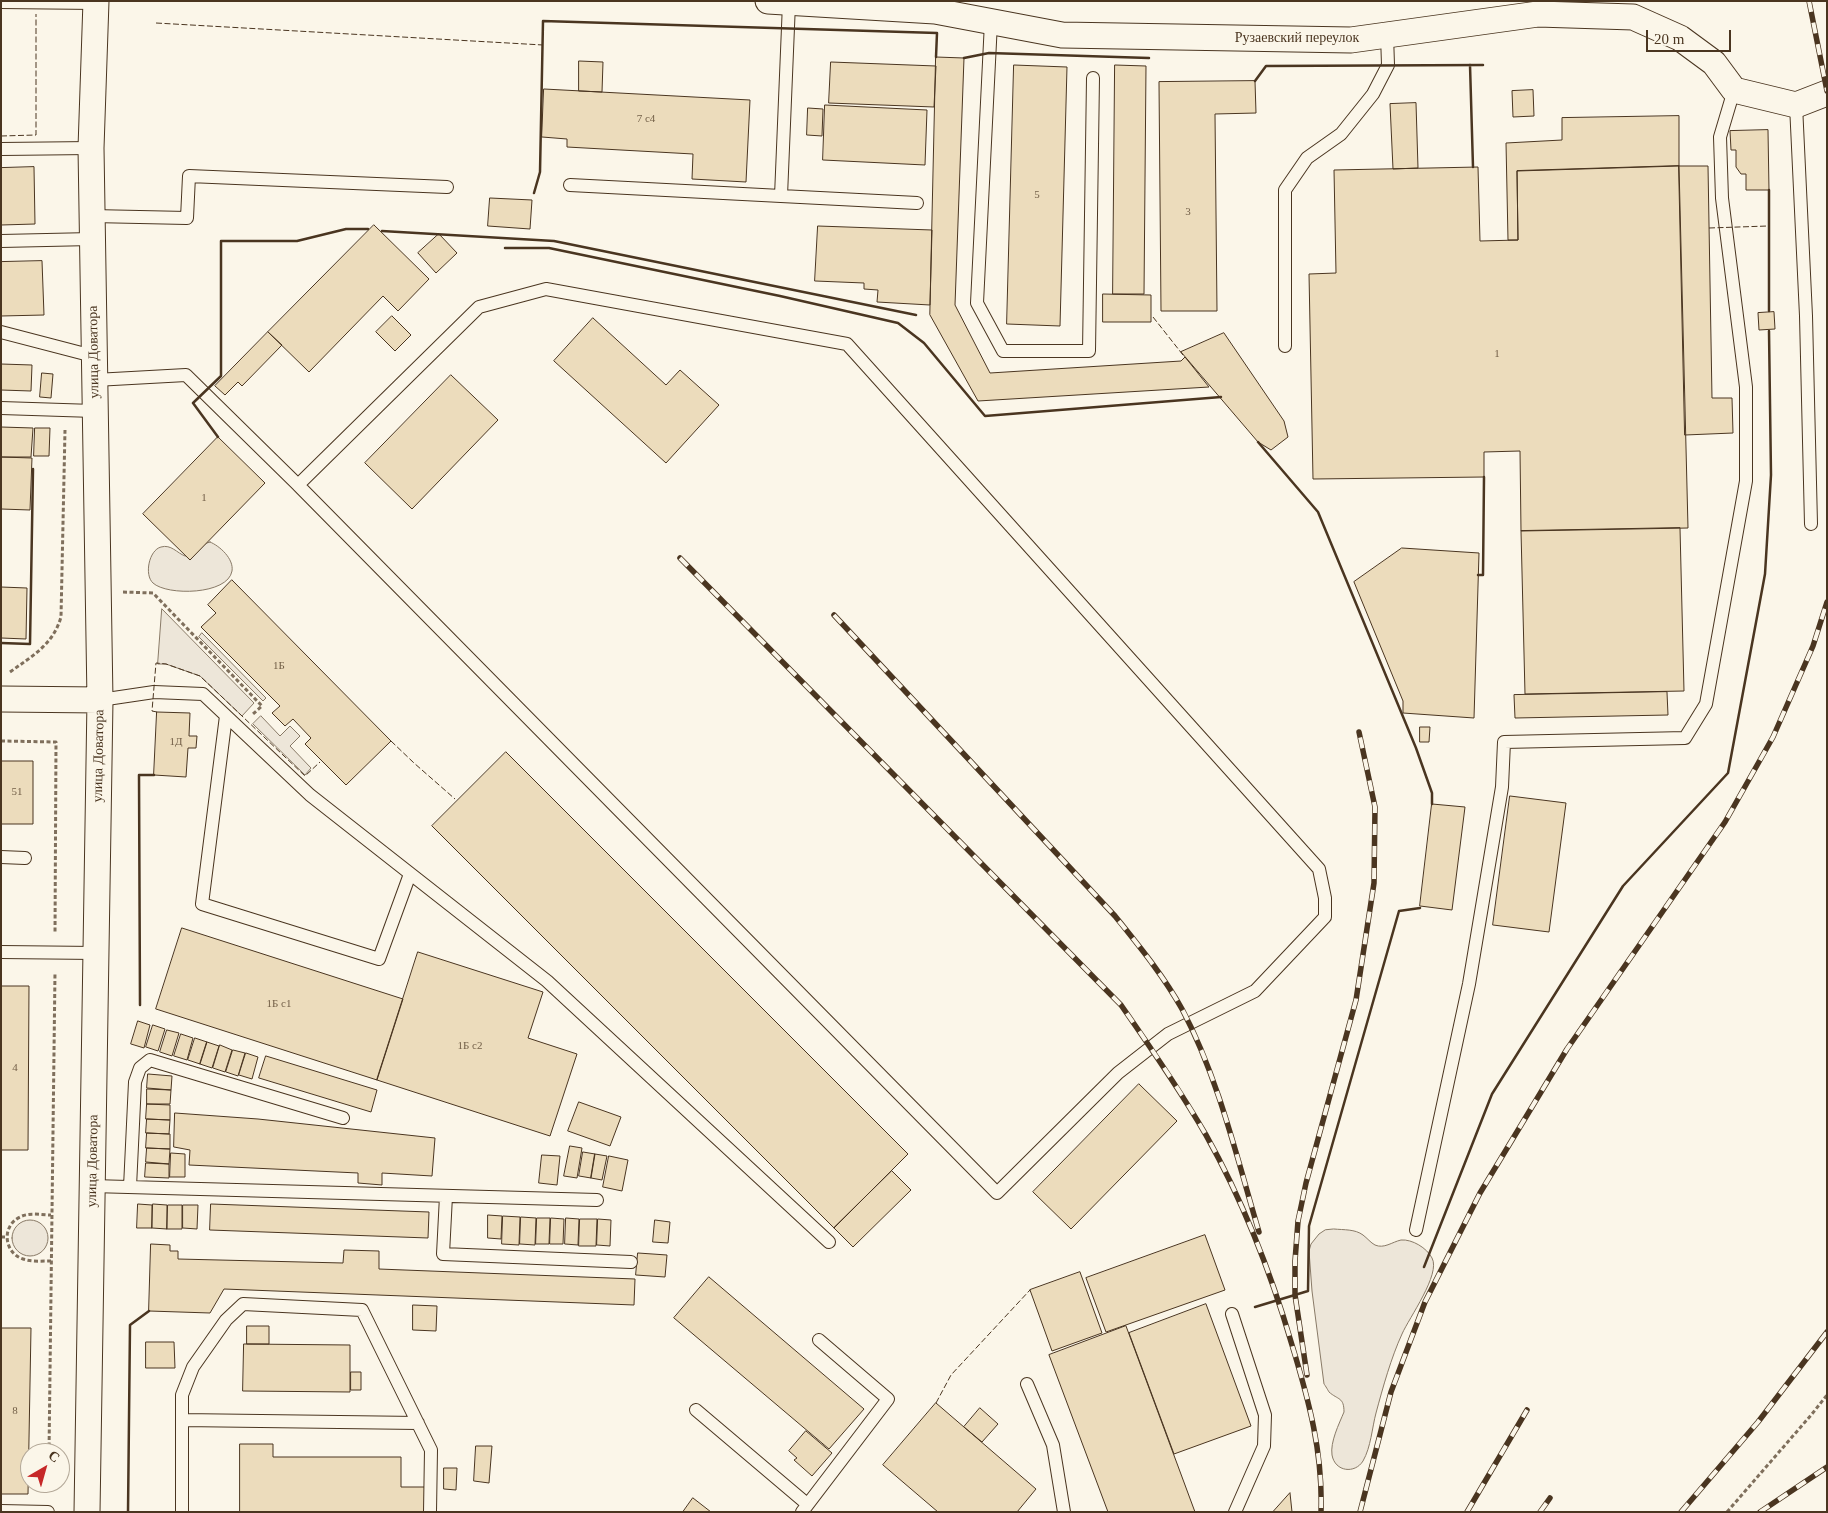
<!DOCTYPE html>
<html>
<head>
<meta charset="utf-8">
<style>
  body { margin:0 }
  #map { position:relative; width:1828px; height:1513px; overflow:hidden; background:#fbf6e9; font-family:"Times New Roman",serif }
  canvas { display:block }
  .frame { position:absolute; inset:0; border:2px solid #4a3520; pointer-events:none }
  .north { position:absolute; left:20px; top:1443px; width:50px; height:50px; box-sizing:border-box; background:#fbf6e9; border:1px solid #b4a999; border-radius:50%; rotate:38deg; font-size:14px; font-weight:700; line-height:20px; text-align:center; color:#4a3520 }
  .north::after { content:''; display:block; margin:auto; width:18px; height:22px; background:#c62828; clip-path:polygon(50% 0,100% 100%,50% 72%,0 100%) }
  .scale { position:absolute; left:1646px; top:30px; width:85px; height:22px; box-sizing:border-box; border:2px solid #4a3520; border-top:0; padding-left:6px; font-size:15px; line-height:18px; white-space:nowrap; color:#4a3520; -webkit-text-stroke:4px #fbf6e9; paint-order:stroke }
</style>
</head>
<body>
<div id="map">
<canvas width="1828" height="1513"></canvas>
<div class="frame"></div>
<div class="north">С</div>
<div class="scale">20 m</div>
</div>
<script>
const context = document.querySelector('canvas').getContext('2d');
context.lineJoin = 'round';
function paint(path, color) {
  context.fillStyle = color;
  context.fill(path, 'evenodd');
}
function stroke(path, color, width, dash) {
  context.strokeStyle = color;
  context.lineWidth = width;
  context.lineCap = dash ? 'butt' : 'round';
  context.setLineDash(dash || []);
  context.stroke(path);
}
function label(font, color, halo, rows, align = 'center') {
  context.font = font + ' "Times New Roman",serif';
  context.lineWidth = 4;
  context.setLineDash([]);
  context.textBaseline = 'middle';
  context.strokeStyle = halo;
  context.fillStyle = color;
  for (const [text, x, y, turn = 0] of rows) {
    context.save();
    context.translate(x, y);
    context.rotate((+turn || 0) * Math.PI / 180);
    context.textAlign = isNaN(turn) ? turn : align;
    if (halo) context.strokeText(text, 0, 0);
    context.fillText(text, 0, 0);
    context.restore();
  }
}
const green = new Path2D(`
  M210,542c10,4 24,17 22,29 -4,24 -65,25 -79,12 -9,-8 -4,-33 8,-36 10,-3 16,6 24,9 10,-1 15,-12 25,-14z
  M162,609l92,94 -12,13 -42,-40 -34,-12h-8z
  M202,633l64,65 -3,3 -64,-64z
  M261,716l19,20 10,-10 10,10 -10,10 21,22 -6,7 -52,-51z
  M12 1238a18 18 0 1 1 36 0a18 18 0 1 1-36 0Z
  M1334,1229c10,1 21,0 29,6 4,3 8,8 12,10 9,4 17,-3 26,-5 11,-1 26,8 31,18 9,16 -23,60 -30,76 -11,24 -19,53 -26,79 -4,15 -5,34 -13,48 -8,13 -28,11 -31,-6 -2,-13 7,-31 12,-43 0,-15 -6,-12 -15,-20 0,0 -4,-7 -5,-8l-12,-93 -3,-40 2,-7 8,-10 6,-4z`);
const building = new Path2D(`
  M936,57l28,1 -9,247 35,68 191,-12 4,-4 24,30 -231,14 -48,-86z
  M579,61l24,1 -1,30 -23,-1z
  M831,62l105,4 -2,41 -105,-4z
  M1014,65l53,2 -7,259 -53,-2z
  M1115,65l31,1 -2,228h-31z
  M1255,81l1,32 -41,1 2,197h-56l-2,-229z
  M544,89l206,11 -4,82 -54,-3 1,-25 -126,-7v-8l-25,-2z
  M1533,90l1,26 -21,1 -1,-26z
  M1416,103l2,65 -25,1 -3,-65z
  M825,105l102,5 -2,55 -102,-5z
  M808,108l15,1 -1,27 -15,-1z
  M1679,116v50l-162,5 1,69h-10l-2,-97 56,-3v-22z
  M1768,130l1,60h-23v-16h-5l-5,-7v-17h-5l-1,-19z
  M1679,166l9,362 -167,3 -1,-80 -36,1v25l-171,2 -4,-205 27,-1 -2,-103 144,-3 2,74 38,-1 -1,-69z
  M1679,166h29l4,232h20l1,35 -48,2z
  M34,167l1,57 -34,1v-57z
  M490,198l42,2 -2,29 -42,-3z
  M374,225l55,54 -31,32 -15,-15 -74,76 -41,-40z
  M818,226l114,4 -2,75 -53,-3 1,-12 -14,-1v-6l-49,-2z
  M439,234l18,19 -21,20 -18,-20z
  M42,261l2,54 -43,1v-54z
  M1103,294l48,1v27h-48z
  M1774,312l1,17 -16,1 -1,-17z
  M392,316l19,19 -16,16 -19,-19z
  M593,318l73,67 14,-15 39,35 -53,58 -112,-102z
  M268,332l14,13 -40,41 -4,-4 -13,13 -10,-9z
  M1224,333l60,88 4,16 -17,13 -13,-8 -77,-90z
  M1,364l31,1 -1,26 -30,-1z
  M42,373l11,1 -2,24 -11,-1z
  M451,375l47,45 -86,89 -47,-46z
  M1,427l32,1 -2,29h-30z
  M35,428h15l-1,28h-15z
  M218,437l47,46 -75,77 -47,-46z
  M1,457l31,1 -2,52 -29,-1z
  M1680,528l4,163 -159,3 -4,-163z
  M1402,548l77,5 -5,165 -71,-5v-12l-49,-119z
  M232,580l159,161 -45,44 -41,-41 6,-6 -18,-19 -8,7 -13,-13 8,-7 -79,-79 15,-14 -8,-8z
  M1,587l26,1 -1,51 -25,-1z
  M1667,692l1,23 -153,3 -1,-23z
  M157,712l33,1 -1,23h8l-1,12h-8l-2,29 -32,-2z
  M1420,727h10l-1,15h-9z
  M506,752l402,402 -74,74 -402,-402z
  M1,761h32v63h-32z
  M1510,796l56,7 -17,129 -56,-7z
  M1432,804l33,3 -13,103 -32,-4z
  M182,928l221,71 -26,81 -221,-71z
  M418,952l125,40 -15,46 49,16 -27,82 -173,-56z
  M1,986h28l-1,164h-27z
  M138,1021l12,4 -6,23 -13,-4z
  M153,1025l12,4 -7,22 -12,-4z
  M167,1030l12,3 -7,23 -12,-4z
  M181,1034l12,4 -6,22 -13,-4z
  M195,1038l12,4 -7,22 -12,-4z
  M207,1042l12,4 -7,22 -12,-4z
  M220,1045l12,5 -7,22 -12,-4z
  M233,1050l12,3 -7,23 -12,-4z
  M246,1053l12,4 -6,22 -13,-4z
  M266,1056l111,34 -6,22 -112,-34z
  M148,1074l24,2 -1,14 -24,-2z
  M1139,1084l38,37 -106,108 -38,-37z
  M147,1089l24,1 -1,14h-23z
  M579,1102l42,15 -11,29 -42,-15z
  M147,1104l23,1v15l-24,-1z
  M175,1113l83,6 177,19 -3,38 -50,-3v12l-24,-2v-10l-169,-8 1,-15 -16,-3z
  M147,1119l23,1 -1,14 -23,-1z
  M147,1133l23,1v15l-24,-1z
  M570,1146l12,2 -5,30 -13,-2z
  M147,1148l23,1 -1,15 -23,-2z
  M583,1152l12,2 -4,24 -12,-2z
  M171,1153l14,1v23h-15z
  M595,1154l12,2 -5,24 -11,-2z
  M542,1155l18,1 -3,29 -18,-2z
  M609,1156l19,4 -6,31 -19,-4z
  M146,1163l23,1v14l-24,-1z
  M892,1171l19,19 -58,57 -19,-19z
  M138,1204l14,1v23h-15z
  M153,1204l14,1v24l-15,-1z
  M211,1204l218,8 -1,26 -218,-8z
  M168,1205h14v24h-15z
  M183,1205h15l-1,24 -14,-1z
  M488,1215l14,1 -1,23 -13,-1z
  M503,1216l17,1 -1,28 -17,-1z
  M521,1217l15,1 -1,27 -15,-1z
  M537,1218h13l-1,26h-13z
  M551,1218l13,1 -1,25h-13z
  M566,1218l13,1 -1,26 -13,-1z
  M580,1219h17l-1,27h-17z
  M598,1219l13,1 -1,26 -13,-1z
  M655,1220l15,2 -2,21 -15,-1z
  M1205,1235l20,55 -119,42 -20,-54z
  M151,1244l19,1v6h8v8l165,4 1,-13 35,1v18l256,10 -1,26 -410,-16 -14,24 -61,-2z
  M638,1253l29,2 -2,22 -29,-2z
  M1080,1272l22,61 -50,18 -22,-61z
  M709,1277l155,132 -35,40 -155,-131z
  M1206,1304l45,122 -77,28 -45,-121z
  M413,1305l24,1 -1,25 -23,-1z
  M247,1326h22v18h-22z
  M1126,1326l69,186h-87l-59,-157z
  M1,1328h30l-3,166h-27z
  M146,1342h28l1,26h-29z
  M244,1344l106,1v47l-107,-1z
  M351,1372h10v18h-10z
  M936,1403l100,86 -19,23h-79l-55,-47z
  M980,1408l18,16 -16,18 -18,-15z
  M806,1431l26,22 -20,23 -18,-16 3,-2 -8,-7z
  M240,1444h33v13h128v30h24v25h-185z
  M476,1446h16l-3,37 -15,-2z
  M444,1468h13l-1,22 -12,-1z
  M1290,1493l2,19h-19z
  M693,1498l18,14h-28z`);
const path = new Path2D(`
  M123,592l30,1 109,113 -9,8
  M10,672c22,-16 43,-27 51,-55l4,-187
  M1,741l55,1 -1,192
  M1,1237h6
  M51,1261c-9,0 -20,1 -28,-2 -19,-6 -22,-33 -3,-42 9,-5 22,-2 31,-2
  M49,1453l6,-481
  M49,1491v-8
  M1727,1512l85,-98 15,-19`);
const service = new Path2D(`
  M1,2l95,1
  M991,22l-14,281 26,48h86l4,-273
  M1796,105l10,211 5,208
  M1,149l90,-1
  M570,185l211,11 8,-193
  M781,196l136,7
  M92,216l95,2 2,-42 258,11
  M1,241l91,-2
  M1,332l92,24
  M1285,346v-156l22,-32 34,-24 32,-40 15,-29 -1,-30
  M95,380l91,-5 112,110 181,-178 67,-18 301,55 472,525 6,29v19l-70,74 -87,43 -50,39 -121,120 -699,-708
  M1,408l93,3
  M100,700l54,-8 49,2 107,101 237,186 282,261
  M226,716l-24,188 177,55 31,-85
  M1,857l24,1
  M1,952l95,1
  M92,1186l505,14
  M130,1187l5,-105 5,-14 10,-8 193,58
  M446,1196l-3,58 188,8
  M1416,1230l53,-246 33,-197 2,-45 181,-4 21,-34 40,-223v-94l-24,-189 -2,-61 14,-47
  M1232,1314l33,101 -1,31 -29,66
  M1027,1384l26,61 11,67
  M696,1410l111,94
  M182,1420l236,3
  M1,1511l47,1
  M182,1512v-117l11,-28 33,-47 17,-16 119,6 69,140 -1,62
  M802,1512l86,-113 -69,-59`);
const minor = new Path2D(`
  M768,1l167,10 127,24 289,5 187,-26 95,3 47,21 34,25 20,27 62,15 31,-12
  M1,699l99,1
  M87,1512l13,-812 -9,-552 5,-147`);
const rail = new Path2D(`
  M1809,1l18,90
  M680,558l441,447c30,43 59,85 85,130 37,66 65,138 86,210 17,56 31,108 29,167
  M834,615l281,301c24,30 48,59 67,93 36,68 55,149 77,223
  M1307,1375l-12,-80v-34l3,-40 8,-38 50,-183 18,-117 1,-76 -16,-75
  M1360,1512l31,-120 34,-90 55,-109 87,-144 158,-227 48,-85 40,-91 14,-44
  M1467,1512l60,-102
  M1540,1512l10,-14
  M1681,1512l77,-90 69,-90
  M1760,1512l67,-45`);
const fence = new Path2D(`
  M156,23l387,22
  M1,136l35,-1v-121
  M1709,228l59,-2
  M1153,317l30,38
  M157,712l-5,-1 4,-48 10,1 34,12 105,100 15,-14
  M391,741l23,22 41,36
  M936,1403l15,-28 79,-85`);
const wall = new Path2D(`
  M964,58l25,-5 160,5
  M1470,65l3,102
  M1255,81l11,-15 217,-1
  M1769,190v121
  M534,193l6,-21 3,-151 394,12 -1,24
  M382,231l172,10 362,74
  M505,248h44l231,48 118,27 26,20 61,73 236,-19
  M218,437l-25,-34 28,-27v-135h76l49,-12h22
  M1258,442l60,70 98,236 16,45v11
  M1478,575h5l1,-98
  M1,643l29,1 3,-175
  M140,1005l-1,-230h15
  M1424,1267l68,-173 131,-208 105,-113 37,-199 6,-99 -2,-144
  M1255,1307l53,-16 1,-65 90,-315 21,-3
  M128,1512l2,-187 19,-14`);
const numberNames = [
  ["7 с4",646,119],
  ["5",1037,195],
  ["3",1188,212],
  ["1",1497,354],
  ["1",204,498],
  ["1Б",279,666],
  ["1Д",176,742],
  ["51",17,792],
  ["1Б с1",279,1004],
  ["1Б с2",470,1046],
  ["4",15,1068],
  ["8",15,1411]
];
const streetNames = [
  ["Рузаевский переулок",1297,38],
  ["улица Доватора",94,352,-91],
  ["улица Доватора",99,756,-89],
  ["улица Доватора",93,1161,-89]
];
paint(green, '#ede6d9');
stroke(green, '#887966', 1);
paint(building, '#ecdcbc');
stroke(building, '#4a3520', 1);
stroke(service, '#4a3520', 14);
stroke(minor, '#4a3520', 27);
stroke(path, '#7f6f5c', 3, [4, 2.5]);
stroke(service, '#fbf6e9', 12);
stroke(minor, '#fbf6e9', 25);
stroke(rail, '#4a3520', 5.5);
stroke(rail, '#fbf6e9', 4, [11]);
stroke(fence, '#4a3520', 1, [6, 2.5]);
stroke(wall, '#4a3520', 2.5);
label('11px', '#725f47', null, numberNames);
label('14px', '#4a3520', '#fbf6e9', streetNames);
</script>
</body>
</html>
